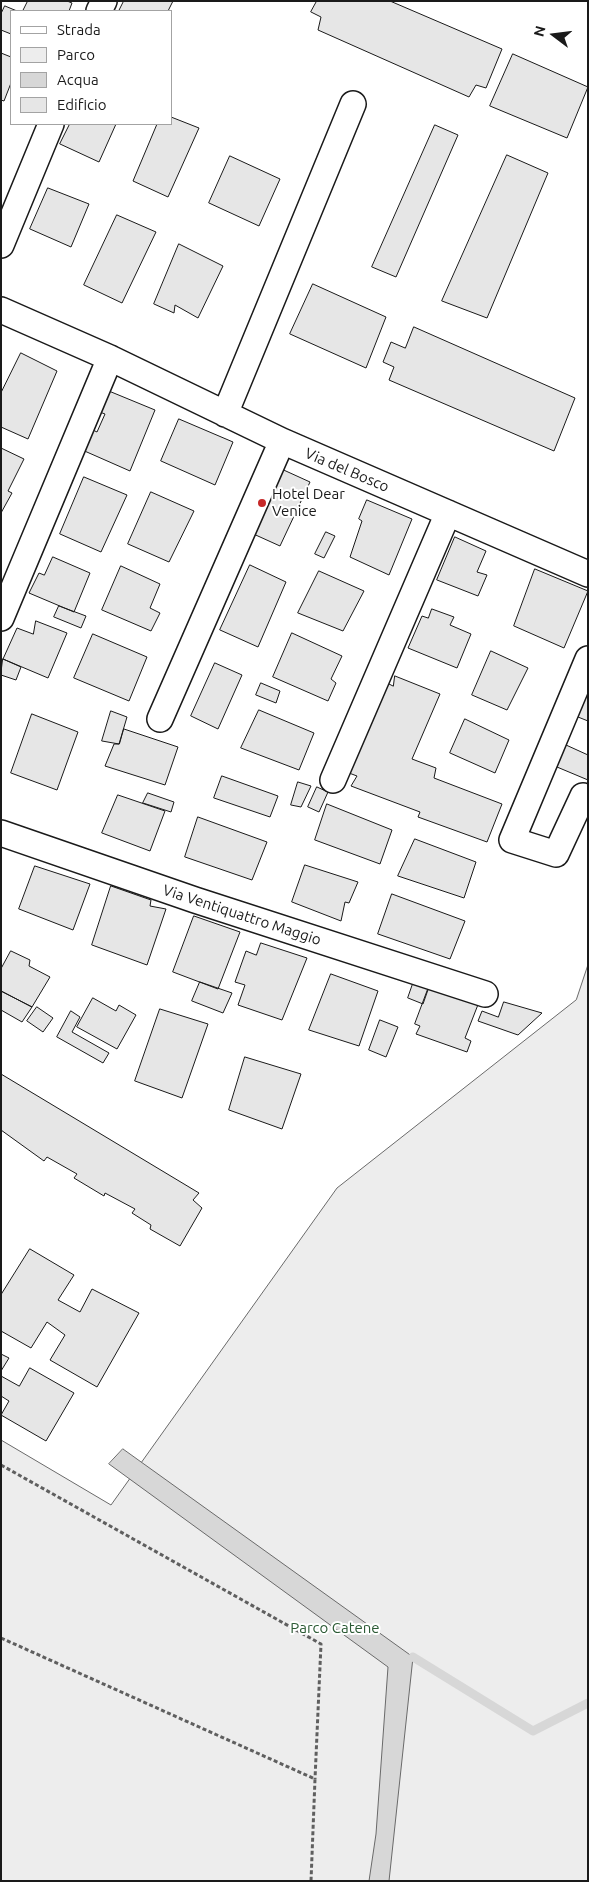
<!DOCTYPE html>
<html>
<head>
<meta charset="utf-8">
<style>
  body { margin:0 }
  #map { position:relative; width:589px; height:1882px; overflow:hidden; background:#fff; font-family:Ubuntu,sans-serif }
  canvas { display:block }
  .frame { position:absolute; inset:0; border:2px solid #1a1a1a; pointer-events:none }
  .legend { position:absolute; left:10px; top:10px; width:162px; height:115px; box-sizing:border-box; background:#fff; border:1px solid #a3a3a3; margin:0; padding:6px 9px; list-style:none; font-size:15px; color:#1a1a1a }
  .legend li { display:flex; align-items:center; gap:10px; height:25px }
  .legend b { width:25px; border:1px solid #a3a3a3 }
  .north { position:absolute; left:529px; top:10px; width:50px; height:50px; -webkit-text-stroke:4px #fff; paint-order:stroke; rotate:285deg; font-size:14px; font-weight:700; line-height:20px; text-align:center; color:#1a1a1a }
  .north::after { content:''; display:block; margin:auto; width:18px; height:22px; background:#1a1a1a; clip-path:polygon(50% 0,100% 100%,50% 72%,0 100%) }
</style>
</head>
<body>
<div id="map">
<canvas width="589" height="1882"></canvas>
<div class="frame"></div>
<ul class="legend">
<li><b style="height:6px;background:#fff"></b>Strada</li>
<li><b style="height:14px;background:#ededed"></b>Parco</li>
<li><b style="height:14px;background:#d7d7d7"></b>Acqua</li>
<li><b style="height:14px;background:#e6e6e6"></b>Edificio</li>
</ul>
<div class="north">N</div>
</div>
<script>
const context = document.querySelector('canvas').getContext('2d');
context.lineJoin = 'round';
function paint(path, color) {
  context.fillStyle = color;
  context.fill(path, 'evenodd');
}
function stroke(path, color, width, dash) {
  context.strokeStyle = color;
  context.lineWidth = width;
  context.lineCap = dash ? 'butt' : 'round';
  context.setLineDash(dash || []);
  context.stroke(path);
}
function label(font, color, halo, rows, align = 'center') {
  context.font = font + ' Ubuntu,sans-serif';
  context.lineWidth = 4;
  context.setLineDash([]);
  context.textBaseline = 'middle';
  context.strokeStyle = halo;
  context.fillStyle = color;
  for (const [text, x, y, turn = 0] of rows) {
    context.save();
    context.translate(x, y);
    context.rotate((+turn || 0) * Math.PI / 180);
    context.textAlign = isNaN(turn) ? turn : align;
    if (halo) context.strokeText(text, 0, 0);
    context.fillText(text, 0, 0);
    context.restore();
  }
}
const green = new Path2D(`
  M588,965v916h-587v-441l110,65 226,-317 239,-188z`);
const water = new Path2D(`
  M123,1449l290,208 -24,224h-20l7,-47 12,-167 -279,-203z`);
const stream = new Path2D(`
  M413,1657l120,74 55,-28`);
const building = new Path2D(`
  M28,1h39l5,2 -3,8h-46z
  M124,1h49l-5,10h-49z
  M317,1h73l112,48 -16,39 -10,-3 -7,12 -151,-67 3,-13 -10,-5z
  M5,6l12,5h-6v23l-10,-4v-16z
  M1,53l10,4v26l-7,18 -3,-1z
  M513,54l75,33 -21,51 -77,-32z
  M171,117l28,11 -31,69 -35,-16 24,-57h14z
  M70,124h46l-17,38 -39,-18z
  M435,125l23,10 -62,142 -24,-10z
  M507,155l41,18 -61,145 -45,-17z
  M230,156l50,23 -21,47 -50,-23z
  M48,188l41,16 -18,43 -41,-18z
  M117,215l39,17 -34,71 -38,-18z
  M179,244l44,22 -25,52 -23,-13 -1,8 -20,-9z
  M313,284l73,33 -20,51 -76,-34z
  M414,327l161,71 -21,53 -165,-71 5,-13 -11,-5 8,-20 14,6z
  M21,353l36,18 -29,68 -27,-12v-34z
  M104,389l51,21 -25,61 -50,-22 9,-21 8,4 8,-18 -8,-3z
  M179,419l54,23 -18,43 -54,-24z
  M1,448l23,11 -16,32 4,2 -11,20z
  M277,467l33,15 -30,64 -31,-14z
  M84,477l43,18 -26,57 -41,-18z
  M151,492l43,19 -25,51 -41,-18z
  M367,500l45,19 -23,56 -39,-18 12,-36 -3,-2z
  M326,532l9,4 -11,22 -9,-4z
  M455,537l31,14 -9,21 10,3 -9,21 -41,-16z
  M53,557l37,16 -16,39 -45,-19 10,-20 5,2z
  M250,565l36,17 -28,65 -38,-17z
  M121,566l39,18 -10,24 10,5 -9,18 -49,-21z
  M535,569l53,22 -24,57 -50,-22z
  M319,571l45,20 -21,40 -45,-18z
  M59,606l27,10 -5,12 -27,-11z
  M432,609l22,8 -4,8 21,9 -14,34 -49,-20 14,-32 6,2z
  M36,621l31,12 -19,45 -45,-19 14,-31 16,6z
  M292,633l50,23 -11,23 5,4 -8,18 -55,-24z
  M93,634l54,23 -18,44 -55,-23z
  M491,651l37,17 -21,42 -35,-15z
  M3,659l18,8 -5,13 -15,-5z
  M215,663l27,12 -24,54 -27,-13z
  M395,676l45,18 -28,65 24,9 -2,10 68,26 -15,38 -69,-25 2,-5 -69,-26 6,-10 -8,-3 38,-90 6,3z
  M261,683l19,8 -4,12 -20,-8z
  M583,692l5,2v27l-15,-6z
  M259,710l55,23 -15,37 -58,-22z
  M111,711l16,6 -8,27 -17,-3z
  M32,714l46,18 -21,58 -46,-17z
  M465,719l44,21 -14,33 -45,-20z
  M124,729l54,18 -13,38 -60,-19 9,-22h5z
  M566,745l22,10v25l-31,-13z
  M222,776l56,20 -8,21 -56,-19z
  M298,782l13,4 -10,21 -10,-2z
  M317,787l11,5 -9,20 -11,-5z
  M148,793l26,9 -3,10 -28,-9z
  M118,795l47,16 -15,40 -48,-18z
  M327,804l65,26 -12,34 -65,-24z
  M198,817l69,25 -15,38 -67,-23z
  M415,839l61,23 -12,36 -66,-22z
  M305,865l53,17 -9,21 -4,-1 -4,19 -49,-19z
  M35,866l55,18 -17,46 -54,-21z
  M111,886l40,14 -1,6 16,3 -19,56 -55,-20z
  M392,894l73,27 -15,38 -72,-25z
  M194,916l46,16 -22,57 -45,-17z
  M261,943l46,15 -25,62 -44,-15 7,-20 -10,-3 11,-31 10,4z
  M11,951l19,9 -1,6 21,11 -18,30 -31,-16v-22z
  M331,974l47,17 -19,55 -50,-16z
  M415,978l15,6 -7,20 -15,-6z
  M200,982l32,11 -9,20 -31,-12z
  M430,984l49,18 -14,36 6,3 -4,11 -51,-18 4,-8 -5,-2z
  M1,991l31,16 -10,15 -21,-12z
  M93,998l23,13 3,-6 17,10 -19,34 -40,-22z
  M504,1002l38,11 -24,22 -40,-14 4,-10 16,6z
  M37,1007l16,11 -10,14 -16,-11z
  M160,1009l48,15 -26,74 -47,-17z
  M71,1011l9,6 -8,15 37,21 -6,10 -46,-26z
  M380,1020l18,7 -12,30 -17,-7z
  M245,1057l56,17 -19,55 -53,-19z
  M1,1074l198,119 -6,7 9,8 -22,38 -30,-17 1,-4 -19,-12 3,-4 -30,-16 -1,3 -30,-18 3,-4 -30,-17 -3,4 -43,-31z
  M30,1249l44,26 -16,25 22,12 12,-23 47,24 -42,74 -47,-27 15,-25 -18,-13 -16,26 -30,-17v-36z
  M1,1354l8,4 -8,13z
  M30,1368l44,25 -28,48 -45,-26 8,-14 -8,-5v-20l18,10z`);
const path = new Path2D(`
  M1,1465l320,179 -6,135
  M1,1638l314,141 -4,102`);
const minor = new Path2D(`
  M99,11l5,-10
  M1,245l50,-121
  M1,310l109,48 172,83 306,133
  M225,414l128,-310
  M1,618l109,-260
  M160,719l122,-278
  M333,780l115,-267
  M583,796l-27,58 -44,-14 76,-181
  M1,833l194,67 290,94`);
const markers = [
  [262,503,5,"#c62828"]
];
const streetNames = [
  ["Via del Bosco",347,470,23],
  ["Via Ventiquattro Maggio",242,915,18]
];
const poiNames = [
  ["Hotel Dear",272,494],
  ["Venice",272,511]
];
const parkNames = [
  ["Parco Catene",335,1628]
];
paint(green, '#ededed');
stroke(green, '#6a6a6a', 1);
paint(water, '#d7d7d7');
stroke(water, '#6a6a6a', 1);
stroke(stream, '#d7d7d7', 9);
paint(building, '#e6e6e6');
stroke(building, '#1a1a1a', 1);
stroke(minor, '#1a1a1a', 28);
stroke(path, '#5f5f5f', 3, [4, 2.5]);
stroke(minor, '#fff', 25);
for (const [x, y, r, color] of markers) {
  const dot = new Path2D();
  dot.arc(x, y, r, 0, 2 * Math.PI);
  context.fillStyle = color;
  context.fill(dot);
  stroke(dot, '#fff', 2);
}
label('15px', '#1a1a1a', '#fff', streetNames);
label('15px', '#1a1a1a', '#fff', poiNames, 'left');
label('15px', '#2b5a34', '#fff', parkNames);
</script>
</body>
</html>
